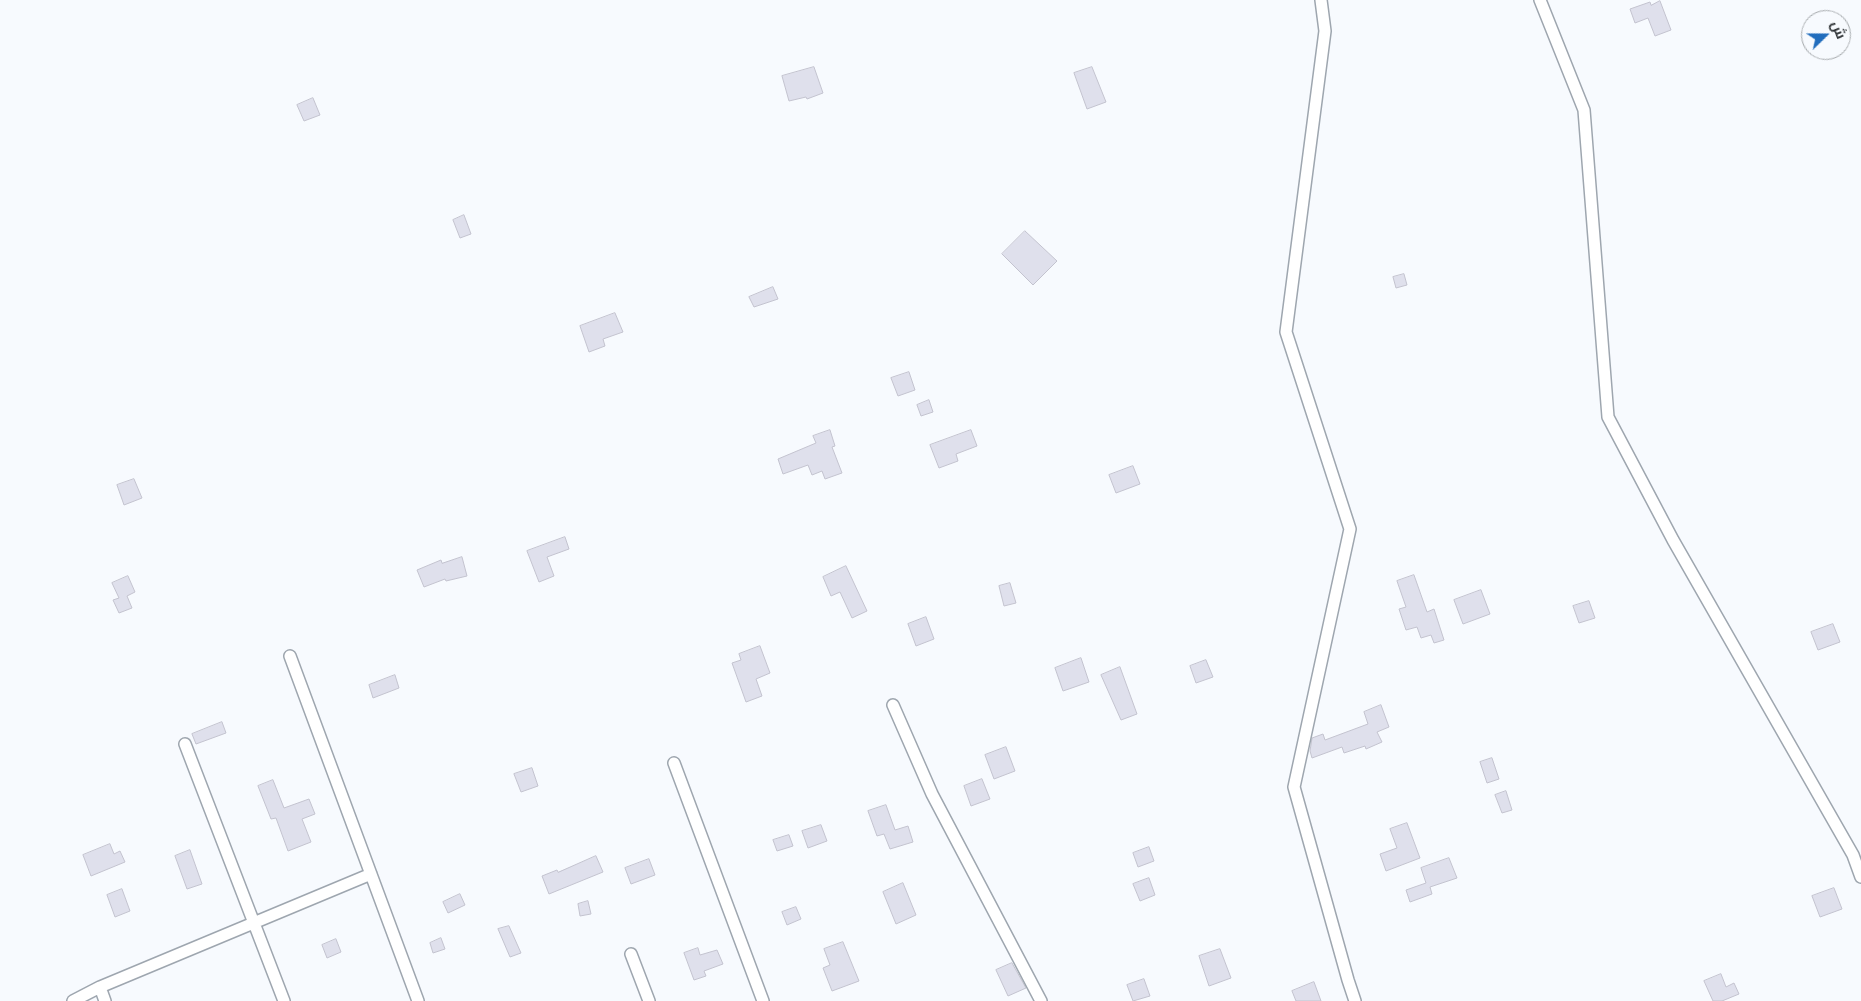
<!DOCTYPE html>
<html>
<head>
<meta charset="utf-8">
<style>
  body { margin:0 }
  #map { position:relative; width:1861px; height:1001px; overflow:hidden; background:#f7fafe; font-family:Poppins,Cairo,sans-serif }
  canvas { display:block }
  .north { position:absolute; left:1801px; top:10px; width:50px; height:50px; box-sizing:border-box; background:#f7fafe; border:1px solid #a6aaad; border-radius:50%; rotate:68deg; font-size:14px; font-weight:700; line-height:20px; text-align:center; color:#2d3134 }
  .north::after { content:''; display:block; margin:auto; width:18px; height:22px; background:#216dbd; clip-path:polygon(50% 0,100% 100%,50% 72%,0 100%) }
</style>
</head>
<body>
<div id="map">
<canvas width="1861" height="1001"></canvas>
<div class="north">ش</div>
</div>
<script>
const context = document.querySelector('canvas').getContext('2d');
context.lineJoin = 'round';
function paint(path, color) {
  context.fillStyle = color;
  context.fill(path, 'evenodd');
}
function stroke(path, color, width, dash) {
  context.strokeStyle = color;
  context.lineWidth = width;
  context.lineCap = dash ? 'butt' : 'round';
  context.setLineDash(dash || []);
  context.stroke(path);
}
const building = new Path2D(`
  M1660,1l11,29 -16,6 -7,-18 -13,5 -5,-14 20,-7 1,3z
  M814,67l9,26 -16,6 -1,-2 -17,4 -7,-25z
  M1092,67l14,35 -19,7 -13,-36z
  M313,98l7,17 -16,6 -7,-16z
  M464,215l7,19 -11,4 -7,-18z
  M1025,231l32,30 -24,24 -31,-31z
  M1404,274l3,11 -11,3 -3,-11z
  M773,287l5,12 -24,8 -5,-10z
  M615,313l8,19 -20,7 2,7 -16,6 -9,-26z
  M909,372l6,18 -17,6 -7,-18z
  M929,400l4,12 -12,4 -4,-11z
  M830,430l5,16 -3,1 10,26 -17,6 -3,-8 -10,4 -4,-10 -25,9 -5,-15 38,-16 -3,-7z
  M971,430l6,16 -21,8 2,7 -19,7 -9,-23z
  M1133,466l7,18 -24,9 -7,-18z
  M134,479l8,19 -18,7 -7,-20z
  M565,537l4,12 -22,8 7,19 -15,6 -12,-31z
  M462,557l5,19 -21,5 -1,-2 -21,8 -7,-17 24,-10 1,3z
  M846,566l21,45 -15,7 -12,-26 -9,4 -8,-19z
  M1414,575l13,37 7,-3 10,31 -10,3 -3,-8 -10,3 -4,-11 -11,3 -7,-21 7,-2 -9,-26z
  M128,576l7,16 -8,4 5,12 -13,5 -6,-13 6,-2 -7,-15z
  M1010,583l6,20 -12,3 -5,-20z
  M1481,590l9,24 -27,10 -9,-24z
  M1589,601l6,17 -16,5 -6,-17z
  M926,617l8,22 -18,7 -8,-22z
  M1833,624l7,18 -22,8 -7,-18z
  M760,646l10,27 -14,6 6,17 -16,6 -14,-39 9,-3 -2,-6z
  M1081,658l8,24 -26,9 -8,-23z
  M1206,660l7,17 -17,6 -6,-17z
  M1120,667l17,47 -16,6 -20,-45z
  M395,675l4,13 -26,10 -4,-13z
  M1381,705l8,22 -12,5 5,10 -16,7 -1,-3 -21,7 -2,-6 -30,11 -2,-7 2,-13 11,-4 2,6 43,-16 -4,-12z
  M222,722l4,11 -30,11 -4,-10z
  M1006,747l9,24 -21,8 -9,-24z
  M1492,758l7,21 -12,4 -7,-21z
  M532,768l6,18 -17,6 -7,-18z
  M982,779l8,20 -19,7 -7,-20z
  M273,780l11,28 25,-9 6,15 -13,5 9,23 -23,9 -12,-33 -5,1 -13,-33z
  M1506,791l6,19 -10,3 -7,-18z
  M886,805l9,25 13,-4 5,16 -23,7 -6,-15 -7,2 -9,-25z
  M1407,823l13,35 -34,13 -6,-17 17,-6 -7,-19z
  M821,825l6,16 -19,7 -6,-17z
  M789,835l4,11 -16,5 -4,-11z
  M110,844l4,10 6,-3 5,11 -34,14 -8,-21z
  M1149,847l5,14 -16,6 -5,-14z
  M190,850l12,34 -15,5 -12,-33z
  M596,856l7,16 -54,22 -7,-18 15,-6 1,2z
  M1449,858l8,20 -27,9 2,7 -22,8 -4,-12 20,-7 -5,-15z
  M649,859l6,16 -24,9 -6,-16z
  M1149,878l6,17 -15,6 -7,-17z
  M903,883l13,32 -20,9 -13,-32z
  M1834,888l8,21 -22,8 -8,-21z
  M122,889l8,22 -15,6 -8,-22z
  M460,894l5,11 -17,8 -5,-11z
  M588,901l3,13 -11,2 -2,-12z
  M796,907l5,12 -14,6 -5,-13z
  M509,926l12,27 -11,4 -12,-28z
  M441,938l4,11 -12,4 -3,-10z
  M336,939l5,13 -14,6 -5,-13z
  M843,942l16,39 -27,10 -9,-23 7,-3 -6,-16z
  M698,948l2,7 17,-5 6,14 -19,7 2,5 -12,4 -10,-27z
  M1220,949l11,29 -22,8 -10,-30z
  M1012,963l14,25 -18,8 -12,-26z
  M1721,974l5,13 8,-4 5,11 -17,7h-9l-9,-20z
  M1144,979l6,17 -17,5 -6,-16z
  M1314,982l7,19h-25l-4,-10z`);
const minor = new Path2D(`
  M1321,0l4,31 -39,301 64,197 -56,258 54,193 7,21
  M1540,0l44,110 24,307 65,123 180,315 8,22
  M290,656l128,345
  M893,705l39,89 109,207
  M185,744l99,257
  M674,763l89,238
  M631,954l18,47
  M100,987l5,14
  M73,1001l27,-14 271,-113`);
paint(building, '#dfe0ec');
stroke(building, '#c3c3cf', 1);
stroke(minor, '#9ea6af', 14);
stroke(minor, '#fff', 11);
</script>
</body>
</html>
